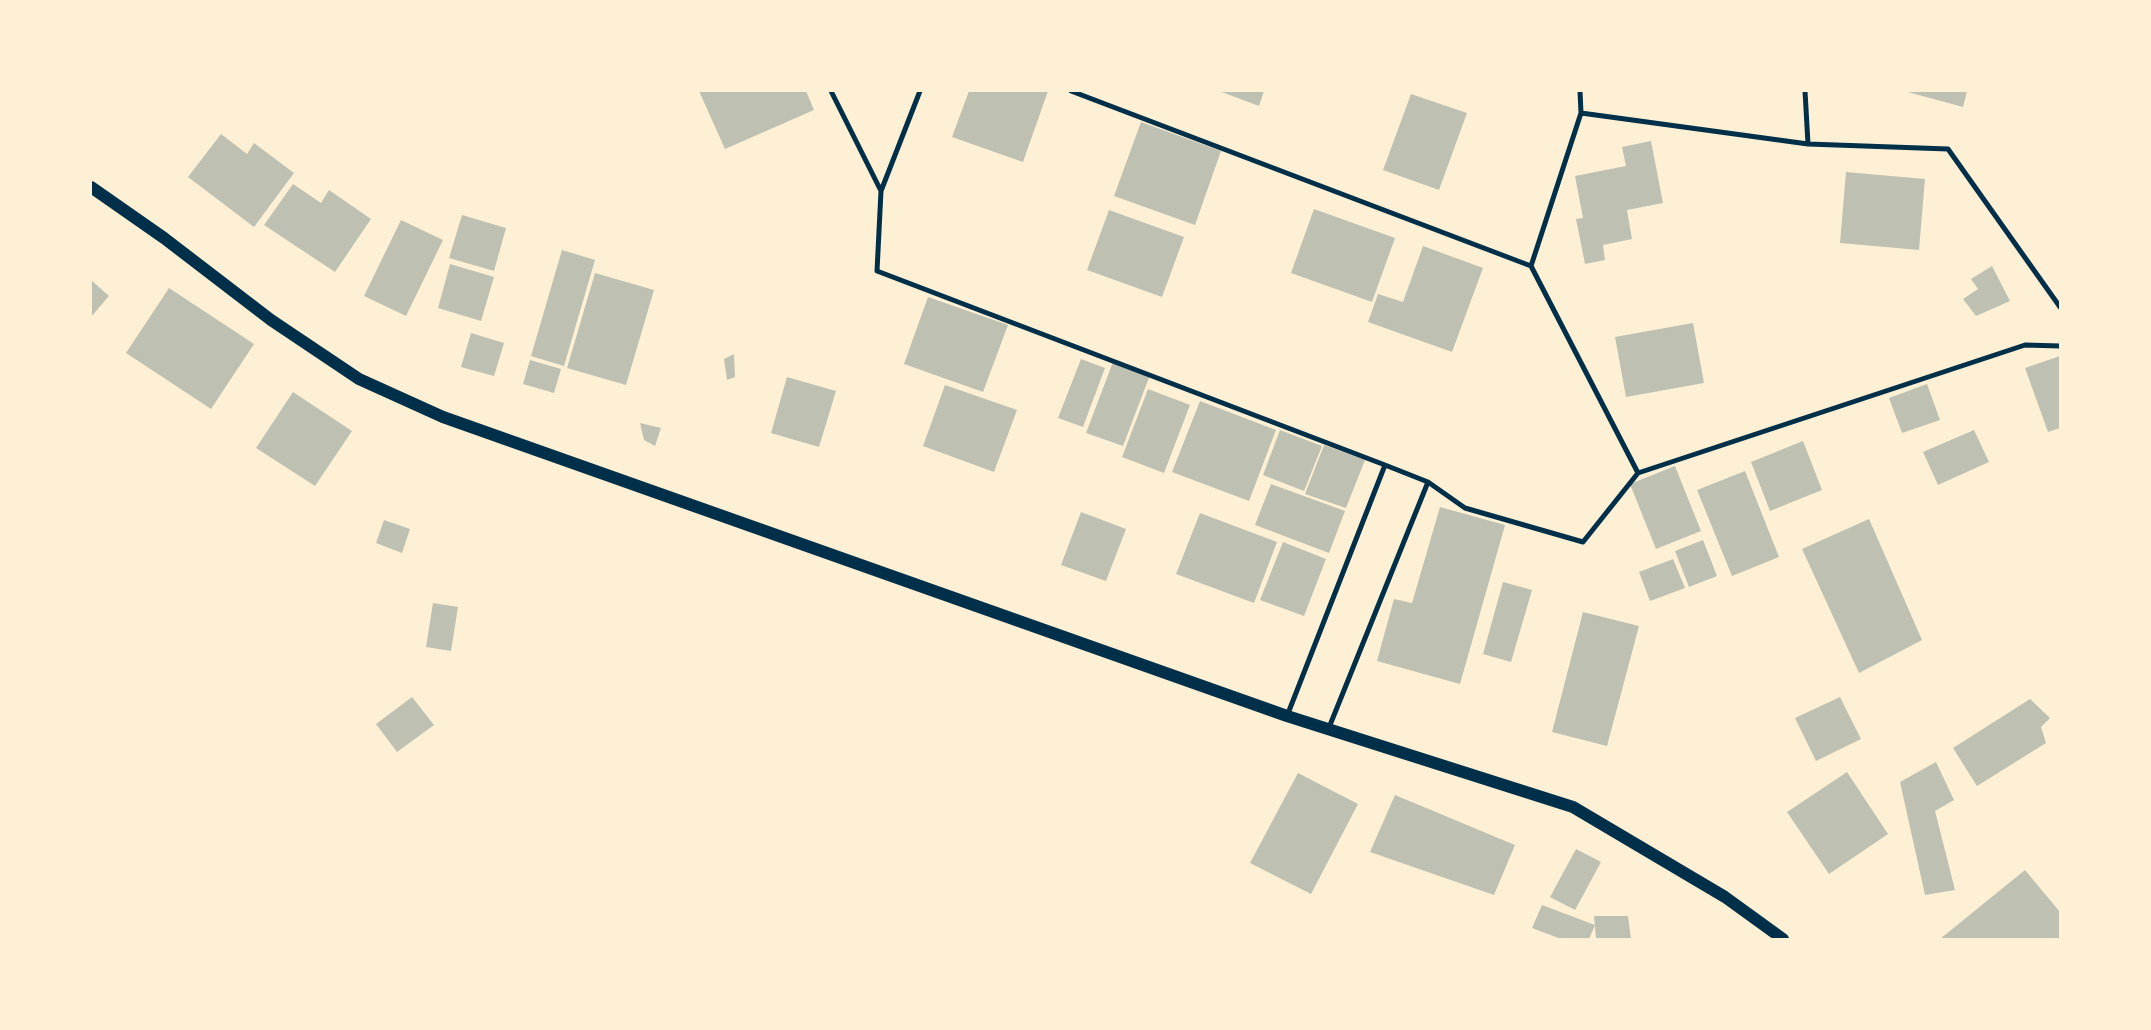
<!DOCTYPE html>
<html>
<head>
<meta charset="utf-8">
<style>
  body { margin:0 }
  #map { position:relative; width:2151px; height:1030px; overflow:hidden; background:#fdf0d5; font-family:Manrope,sans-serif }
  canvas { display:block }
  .frame { position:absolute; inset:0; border:92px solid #fdf0d5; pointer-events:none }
</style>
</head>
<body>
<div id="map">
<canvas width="2151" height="1030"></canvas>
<div class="frame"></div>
</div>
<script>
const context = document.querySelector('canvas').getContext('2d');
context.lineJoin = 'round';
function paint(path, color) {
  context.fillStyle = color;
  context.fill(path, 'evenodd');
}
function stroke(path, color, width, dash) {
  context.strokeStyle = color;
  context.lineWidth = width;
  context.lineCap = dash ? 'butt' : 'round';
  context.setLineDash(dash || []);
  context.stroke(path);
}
const building = new Path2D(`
  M699,91h107l8,19 -89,39z
  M969,91h79l-25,71 -71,-25z
  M1219,91h45l-5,15z
  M1904,91h63l-4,16z
  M1411,94l56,19 -28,77 -56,-20z
  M1141,122l80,29 -26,74 -81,-29z
  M221,134l26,20 7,-11 40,30 -40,54 -66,-50z
  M1651,141l12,62 -36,7 5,29 -29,6 2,15 -20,4 -9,-45 7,-1 -8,-42 51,-10 -4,-19z
  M1846,172l79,7 -6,71 -79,-7z
  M293,184l28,19 8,-13 42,29 -36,53 -71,-47z
  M1314,209l81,29 -23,64 -81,-29z
  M1109,210l75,27 -22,60 -75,-27z
  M462,215l44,13 -12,43 -45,-13z
  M401,220l42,20 -37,76 -42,-20z
  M1423,246l60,22 -31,84 -84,-30 10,-28 25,8z
  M562,250l33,10 -31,106 -33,-10z
  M450,264l44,13 -13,44 -43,-13z
  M1992,266l18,35 -34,15 -13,-17 15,-10 -7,-10z
  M595,273l59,17 -28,95 -59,-17z
  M91,280l18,16 -18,21z
  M169,288l85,56 -43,65 -85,-56z
  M928,297l80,28 -25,67 -79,-28z
  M1693,323l11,60 -78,14 -11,-60z
  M471,333l33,10 -10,33 -33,-9z
  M734,354l1,23 -8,3 -3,-21z
  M2060,356v72l-12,4 -23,-64z
  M1081,359l24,9 -22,59 -25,-9z
  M530,360l31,9 -7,24 -31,-9z
  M1113,362l37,13 -27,71 -37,-13z
  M787,377l49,14 -17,56 -48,-14z
  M1927,384l13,36 -38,13 -13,-35z
  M945,385l72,25 -23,62 -71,-26z
  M1148,389l42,16 -26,68 -42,-16z
  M293,392l59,39 -37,55 -59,-38z
  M1200,401l76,29 -27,71 -77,-29z
  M640,423l21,5 -6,18 -11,-6z
  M1280,430l42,16 -18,45 -41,-16z
  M1974,430l15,32 -51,23 -15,-33z
  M1803,441l19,49 -52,21 -19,-49z
  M1324,445l41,15 -19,48 -41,-14z
  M1675,466l26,65 -45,18 -26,-65z
  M1745,471l34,86 -47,19 -35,-86z
  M1271,484l74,27 -16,42 -74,-28z
  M1440,507l65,18 -45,159 -83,-23 17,-62 18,4z
  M1081,512l45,17 -20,52 -45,-16z
  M1200,513l77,29 -23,61 -78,-29z
  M1869,519l53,121 -63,33 -57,-124z
  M384,520l26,9 -8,24 -26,-10z
  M1703,540l14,36 -28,11 -14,-36z
  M1283,542l43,17 -22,57 -44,-16z
  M1673,559l12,29 -35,13 -11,-29z
  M1503,582l29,8 -21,72 -28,-8z
  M433,603l25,4 -7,44 -25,-4z
  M1583,612l56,14 -32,120 -55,-14z
  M412,697l22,28 -37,27 -21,-28z
  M1840,697l21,42 -45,22 -21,-43z
  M2030,699l20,19 -9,9 5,16 -69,43 -24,-38z
  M1936,762l18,38 -19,11 20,79 -30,5 -25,-113z
  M1847,772l41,62 -59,40 -42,-62z
  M1298,773l60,31 -47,90 -61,-31z
  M1395,795l120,50 -21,50 -124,-43z
  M1576,849l25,13 -26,48 -25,-13z
  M2025,870l35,42v27h-120z
  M1542,905l53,20 -6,14h-28l-29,-11z
  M1594,916h34l3,23h-35z`);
const minor = new Path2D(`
  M831,91l50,100
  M920,91l-39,100 -4,80 508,194 43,17 37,26 118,34 55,-69 -107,-207 50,-153 -1,-22
  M1071,91l460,175
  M1805,91l3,53
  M1581,113l227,31 140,5 112,158
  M1638,473l387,-128 35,1
  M1287,716l98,-251
  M1328,730l100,-248`);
const primary = new Path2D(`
  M91,187l73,51 107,82 88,59 84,38 844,299 286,91 152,90 58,42`);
paint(building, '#bec0b2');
stroke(minor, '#003049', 5);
stroke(primary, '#003049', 12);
</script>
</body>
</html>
